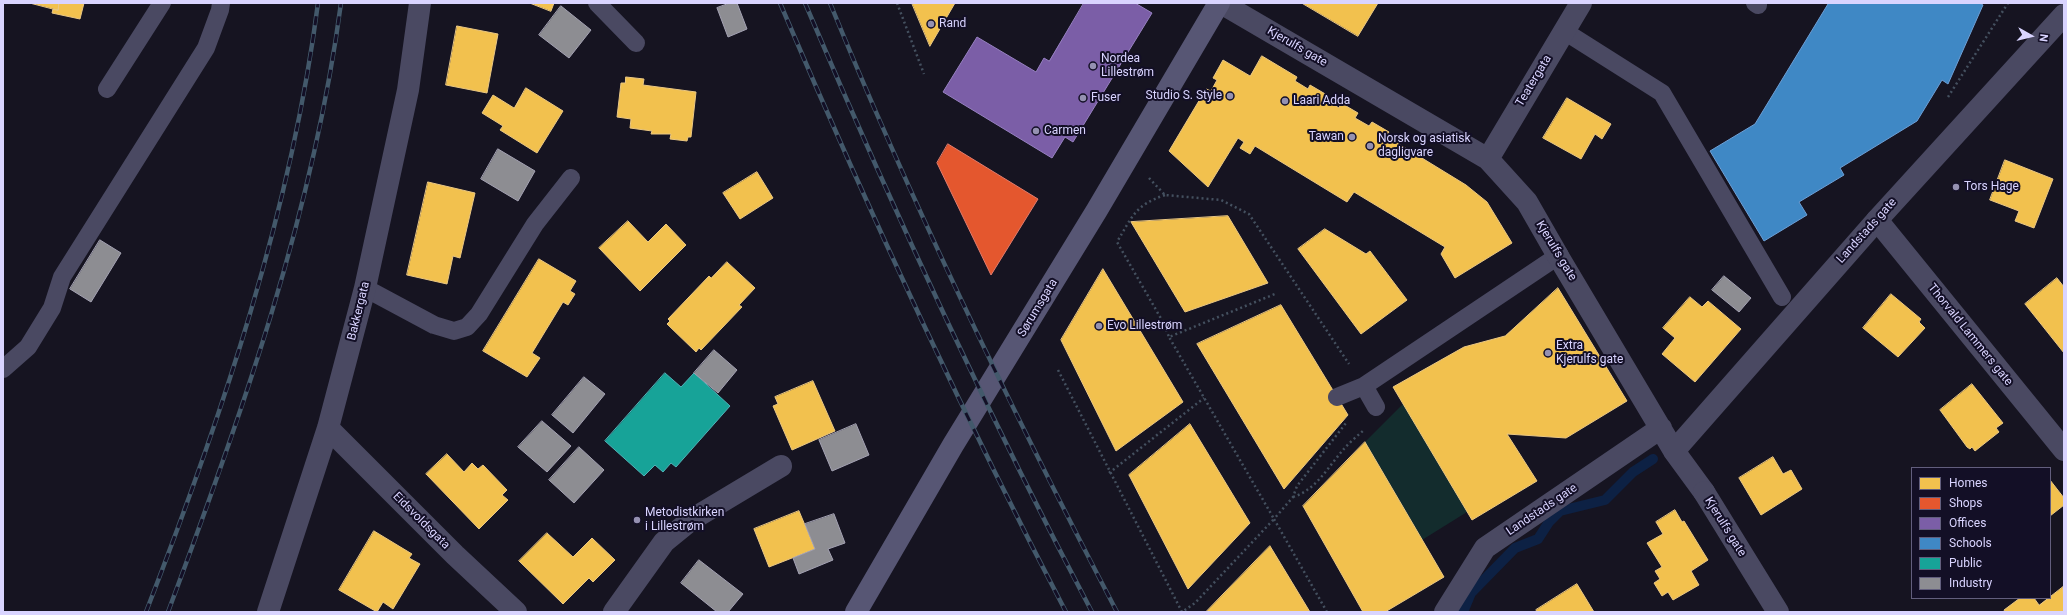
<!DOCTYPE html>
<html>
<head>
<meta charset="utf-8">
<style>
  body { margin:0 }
  #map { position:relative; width:2067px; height:615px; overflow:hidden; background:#161421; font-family:Roboto,sans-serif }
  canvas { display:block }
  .frame { position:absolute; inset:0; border:4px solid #d9d4ff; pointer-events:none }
  .legend { position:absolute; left:1911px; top:467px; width:140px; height:132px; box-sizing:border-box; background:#130f26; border:1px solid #625e7d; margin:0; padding:5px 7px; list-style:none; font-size:12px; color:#d9d4ff }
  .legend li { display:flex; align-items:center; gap:8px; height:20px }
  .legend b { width:20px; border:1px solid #625e7d }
  .north { position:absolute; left:2011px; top:16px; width:40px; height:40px; -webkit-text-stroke:3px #130f26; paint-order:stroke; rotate:98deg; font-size:11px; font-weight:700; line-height:16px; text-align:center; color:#d9d4ff }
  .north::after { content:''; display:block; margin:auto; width:14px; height:18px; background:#d9d4ff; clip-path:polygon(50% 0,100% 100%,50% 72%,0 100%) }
</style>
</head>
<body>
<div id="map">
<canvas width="2067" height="615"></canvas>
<div class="frame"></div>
<ul class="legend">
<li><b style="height:11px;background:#f2c14e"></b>Homes</li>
<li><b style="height:11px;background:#e4572e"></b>Shops</li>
<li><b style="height:11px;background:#7b5ea7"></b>Offices</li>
<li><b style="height:11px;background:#3f88c5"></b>Schools</li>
<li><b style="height:11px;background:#17a398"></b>Public</li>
<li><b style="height:11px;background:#8d8d92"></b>Industry</li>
</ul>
<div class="north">N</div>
</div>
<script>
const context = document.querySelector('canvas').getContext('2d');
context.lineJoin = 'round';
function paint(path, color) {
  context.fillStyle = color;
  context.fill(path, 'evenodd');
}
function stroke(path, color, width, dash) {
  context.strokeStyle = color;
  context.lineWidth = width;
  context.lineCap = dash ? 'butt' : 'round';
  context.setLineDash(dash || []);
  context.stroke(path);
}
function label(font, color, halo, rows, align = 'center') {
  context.font = font + ' Roboto,sans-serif';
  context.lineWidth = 4;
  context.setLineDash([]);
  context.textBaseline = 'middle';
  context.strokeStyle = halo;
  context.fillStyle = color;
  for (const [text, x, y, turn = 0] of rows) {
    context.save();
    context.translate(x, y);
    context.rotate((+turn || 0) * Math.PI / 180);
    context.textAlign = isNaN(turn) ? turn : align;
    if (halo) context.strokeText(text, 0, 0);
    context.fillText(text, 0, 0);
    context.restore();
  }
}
const green = new Path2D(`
  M1403,404l64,108 -45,28 -57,-98z`);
const homes = new Path2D(`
  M30,3h29l-1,7z
  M59,3h25l-4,16 -28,-6 1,-4 5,1z
  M530,3h24l-3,8z
  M912,3h43l-25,43z
  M1302,3h76l-20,33z
  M457,26l41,8 -11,59 -41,-8z
  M1262,56l35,21 -2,4 13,8 2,-4 17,10 -2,4 14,9 2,-5 17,10 -3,5 14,8 3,-4 17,10 -3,4 80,49 21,17 25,41 -57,35 -14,-24 4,-7 -91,-55 -7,10 -92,-56 -5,8 -10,-6 4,-6 -6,-4 -30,49 -39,-36 37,-62 5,2 6,-11 -4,-2 10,-18 27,16z
  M626,77l18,2 -1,6 53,7 -5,45h-3l-1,4 -17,-2 1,-5h-20l1,-3 -22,-3 1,-9 -14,-2 4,-34h4z
  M526,88l37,23 -26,42 -37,-23 3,-4 -21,-13 11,-18 21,13z
  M1567,98l44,26 -9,15 -7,-5 -14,25 -38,-21z
  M2005,160l48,19 -19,49 -19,-7 4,-10 -29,-11z
  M757,172l16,26 -33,21 -17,-26z
  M428,182l47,11 -15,65 -7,-2 -6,28 -40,-9z
  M1228,216l40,67 -83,29 -54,-90z
  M628,221l20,21 18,-18 20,21 -46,46 -41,-43z
  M1325,229l41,25 4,-3 37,49 -46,34 -63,-85z
  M539,259l37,22 -6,10 5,3 -7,11 -5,-3 -31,51 8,5 -13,19 -44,-26z
  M727,262l28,26 -16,17 3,2 -41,43 -2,-2 -3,4 -29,-28 3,-3 -2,-2 41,-43 2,2z
  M1103,269l80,133 -67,49 -55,-111z
  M2057,278l7,9v66l-39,-49z
  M1558,288l69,113 -61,37 -59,-4 30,47 -65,39 -79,-133 71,-40 41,-11z
  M1891,294l30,25 -2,3 6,6 -27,29 -35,-29z
  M1690,297l12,10 6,-6 33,28 -46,53 -33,-28 13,-16 -12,-10z
  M1281,305l67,110 -64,74 -87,-145z
  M813,381l22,50 -43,19 -19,-44 5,-2 -3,-7z
  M1972,384l31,39 -7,5 3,4 -24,19 -3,-4 -2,2 -3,-2 -27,-37z
  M1190,424l60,99 -62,66 -59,-114z
  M1365,442l79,135 -59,35h-22l-60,-106z
  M447,454l17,18 8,-9 6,6 5,-4 24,25 -5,5 6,5 -29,29 -53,-55z
  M1773,457l10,17 8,-4 11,19 -41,26 -22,-37z
  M2050,480l14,18v7l-14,11z
  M1675,510l7,12 2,-1 24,39 -17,11 8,14 -26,15 -5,-8 -6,4 -8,-13 6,-4 -5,-8 7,-4 -15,-24 16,-9 -7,-12z
  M799,511l16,38 -46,18 -15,-38z
  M374,531l38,23 -3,4 11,6 -27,45 -10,-7 -6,10 -38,-22z
  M547,533l26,24 19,-19 23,22 -22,22 -4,-4 -26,26 -44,-43z
  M1270,546l40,66h-104z
  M1577,584l17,28h-57l-1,-2z
  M2063,587l1,25h-59l-1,-2 16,-12h14l5,7z`);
const shops = new Path2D(`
  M948,144l90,55 -47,76 -54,-112z`);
const offices = new Path2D(`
  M1084,3h51l17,10 -79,129 -8,-5 -13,21 -109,-66 34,-55 59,35 8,-14 5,3z`);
const schools = new Path2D(`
  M1826,3h153l4,2 -35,79 -6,-4 -25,41 -77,47 4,7 -45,27 8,13 -43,26 -54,-90 45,-27 73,-120z`);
const public = new Path2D(`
  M665,373l16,14 13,-14 36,33 -54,61 -5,-4 -8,9 -8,-7 -11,11 -39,-35z`);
const industry = new Path2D(`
  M730,3h7l10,26 -19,8 -11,-29z
  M561,6l30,24 -22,28 -30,-23z
  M498,149l37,22 -17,30 -37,-22z
  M100,240l21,13 -30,49 -21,-13z
  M1724,276l27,22 -12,14 -27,-22z
  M714,350l23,20 -19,23 -24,-20z
  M584,377l21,17 -32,39 -21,-18z
  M542,421l29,25 -24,26 -29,-25z
  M856,424l13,31 -37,16 -13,-31z
  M579,447l25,23 -30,33 -25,-23z
  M834,514l11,29 -17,6 5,11 -34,14 -6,-16 22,-9 -10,-25z
  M699,560l44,34 -15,18h-11l-36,-29z`);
const stream = new Path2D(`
  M1463,612l8,-19 44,-45 23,-9 11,-17 11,-11 45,-11 28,-28 20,-13`);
const path = new Path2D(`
  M897,3l27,71
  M1948,97l60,-94
  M1149,178l16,17 56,5 28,14 100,150
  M1165,195c-30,10 -33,22 -48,47l46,80 6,15
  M1058,370l124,242 13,-9 79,-84 -105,-182 106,-43
  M1109,473l95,-75
  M1293,497c23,-7 35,-30 50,-47 6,-7 14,-14 21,-20
  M1327,612l-53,-93 19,-22 4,-11 49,-63`);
const service = new Path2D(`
  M597,3l39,40
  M1755,3l3,2
  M1564,31l98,62 120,204
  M107,89l55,-86
  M365,288l69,37 20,6 13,-4 12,-13 56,-90 36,-46
  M3,369l25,-22 24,-39 10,-31 144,-229 14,-38 1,-7
  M1364,386l12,21
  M1337,397l27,-11 194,-130`);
const pedestrian = new Path2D(`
  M1558,256l116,195 30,41
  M1674,451l203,-231 187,-205
  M1445,612l40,-64 176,-120`);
const minor = new Path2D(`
  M1221,3l267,156 39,43 31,54
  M1488,159l93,-156
  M1877,220l187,230
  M328,428l127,127 61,57
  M1704,492l74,120
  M268,612l60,-184 37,-140 43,-198 12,-87
  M614,612l50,-70 27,-22 90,-54`);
const secondary = new Path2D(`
  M856,612l97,-167 144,-235 122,-207`);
const rail = new Path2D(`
  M780,3c88,207 182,410 286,609
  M805,3c88,207 182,410 287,609
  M830,3c85,208 183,410 287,609
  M146,612c76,-196 145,-400 172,-609
  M168,612c74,-198 145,-398 173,-609`);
const markers = [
  [931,24,4,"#9591b1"],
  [1093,66,4,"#9591b1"],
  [1230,96,4,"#9591b1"],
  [1083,98,4,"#9591b1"],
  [1285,101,4,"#9591b1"],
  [1036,131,4,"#9591b1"],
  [1352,137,4,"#9591b1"],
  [1370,146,4,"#9591b1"],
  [1956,187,4,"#9591b1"],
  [1099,326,4,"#9591b1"],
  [1548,353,4,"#9591b1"],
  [637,520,4,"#9591b1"]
];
const poiNames = [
  ["Rand",939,24],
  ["Nordea",1101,59],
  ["Lillestrøm",1101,73],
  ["Studio S. Style",1222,96,"right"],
  ["Fuser",1091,98],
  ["Laari Adda",1293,101],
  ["Carmen",1044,131],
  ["Tawan",1344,137,"right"],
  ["Norsk og asiatisk",1378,139],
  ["dagligvare",1378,153],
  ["Tors Hage",1964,187],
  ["Evo Lillestrøm",1107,326],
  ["Extra",1556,346],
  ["Kjerulfs gate",1556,360],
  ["Metodistkirken",645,513],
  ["i Lillestrøm",645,527]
];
const streetNames = [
  ["Kjerulfs gate",1297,47,30],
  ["Teatergata",1534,81,-59],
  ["Landstads gate",1867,231,-48],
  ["Kjerulfs gate",1556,251,59],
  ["Sørumsgata",1038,308,-59],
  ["Bakkergata",359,311,-76],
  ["Thorvald Lammers gate",1970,335,51],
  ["Landstads gate",1542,510,-34],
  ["Eidsvoldsgata",421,521,45],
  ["Kjerulfs gate",1725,527,58]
];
paint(green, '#132c2d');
paint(homes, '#f2c14e');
stroke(homes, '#eac783', 1);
paint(shops, '#e4572e');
stroke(shops, '#e17c6d', 1);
paint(offices, '#7b5ea7');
stroke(offices, '#9781c1', 1);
paint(schools, '#3f88c5');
stroke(schools, '#6d9fd6', 1);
paint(public, '#17a398');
stroke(public, '#51b2b7', 1);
paint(industry, '#8d8d92');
stroke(industry, '#a4a2b3', 1);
stroke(stream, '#0d2144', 10);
stroke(path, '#44505f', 2.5, [2, 3]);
stroke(service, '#4a4962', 18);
stroke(pedestrian, '#4a4962', 22);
stroke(minor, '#4a4962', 22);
stroke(secondary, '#575674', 22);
stroke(rail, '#43596b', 4.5);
stroke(rail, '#130f26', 3, [9]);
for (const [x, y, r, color] of markers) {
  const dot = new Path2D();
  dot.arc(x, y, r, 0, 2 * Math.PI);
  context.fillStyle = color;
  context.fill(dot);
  stroke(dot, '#130f26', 1.5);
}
label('12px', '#d9d4ff', '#130f26', poiNames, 'left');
label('12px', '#d9d4ff', '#130f26', streetNames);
</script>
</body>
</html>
